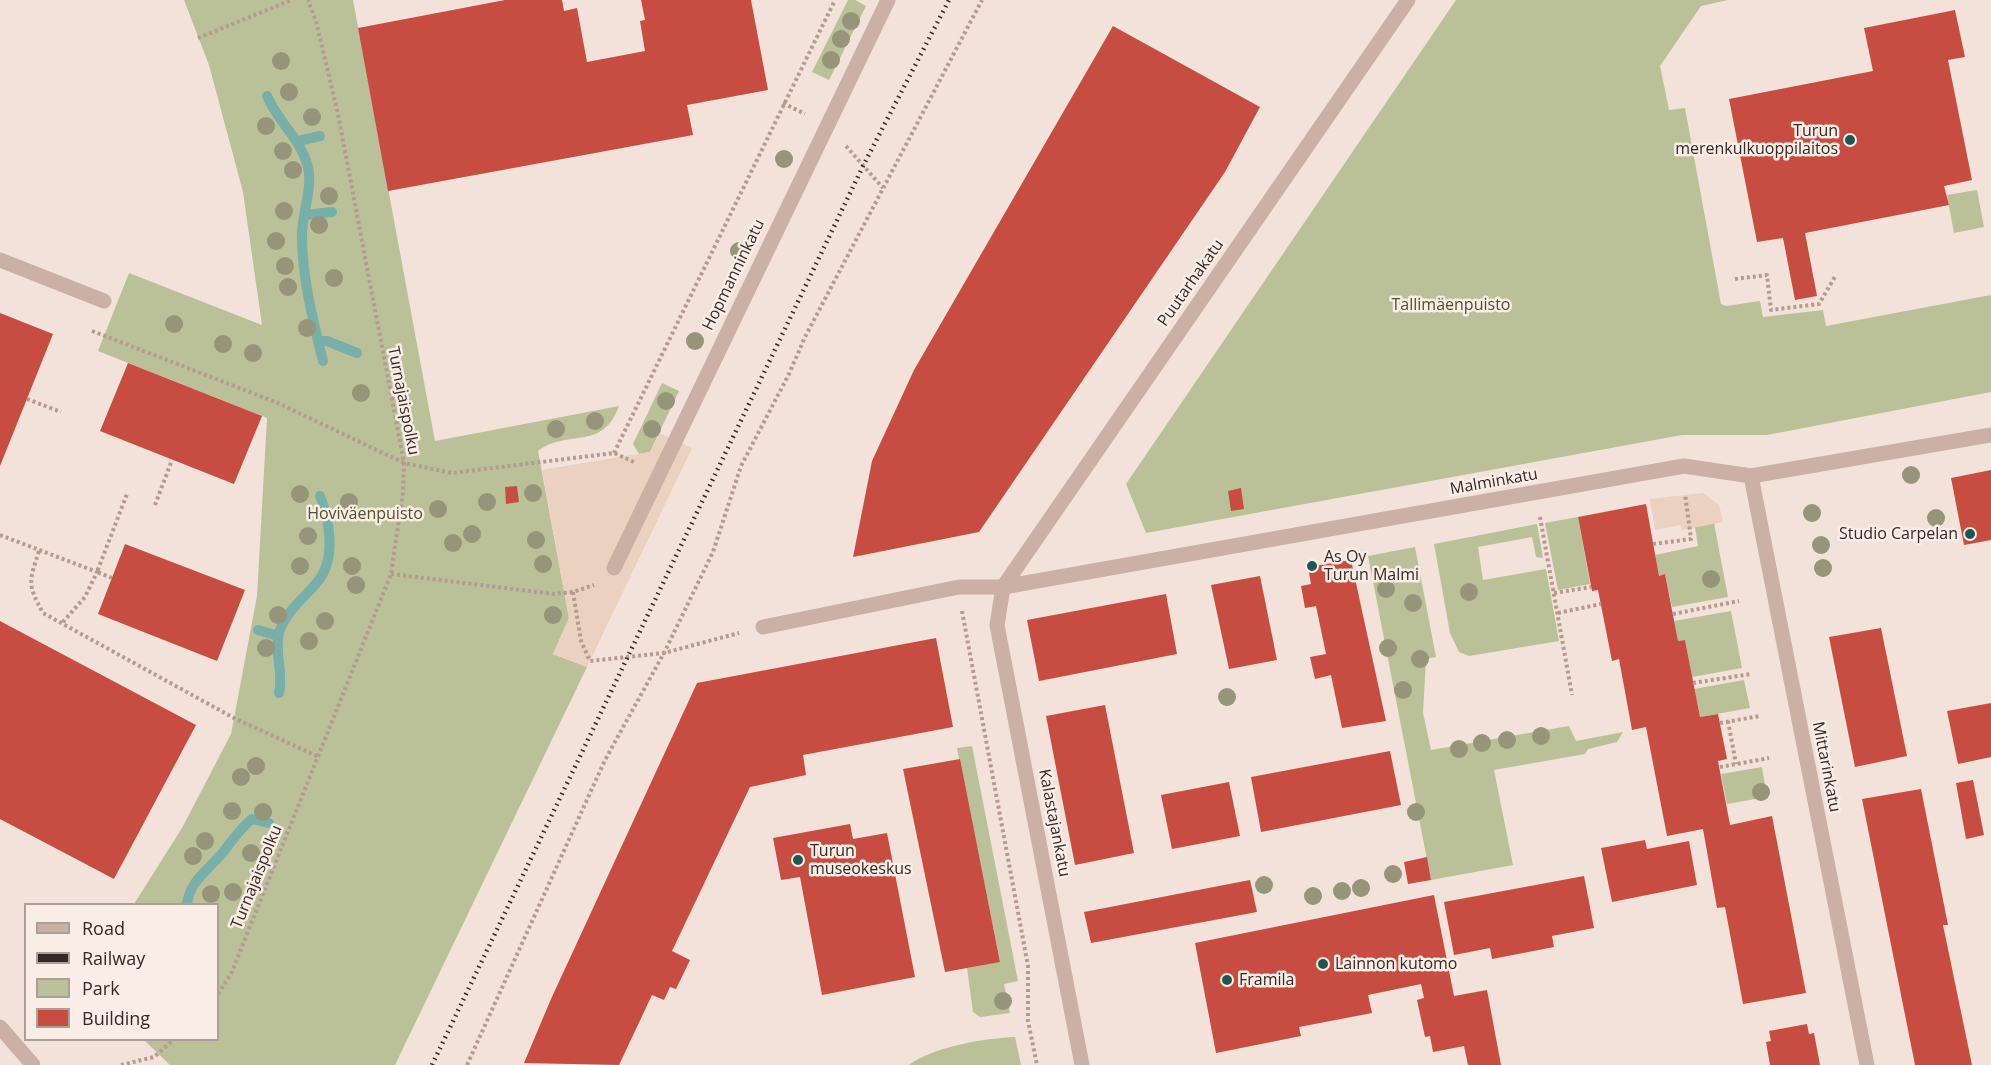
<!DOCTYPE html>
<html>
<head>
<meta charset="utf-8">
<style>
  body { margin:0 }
  #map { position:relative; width:1991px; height:1065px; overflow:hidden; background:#f2e2d9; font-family:"Open Sans",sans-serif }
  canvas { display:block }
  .legend { position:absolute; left:24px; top:903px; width:195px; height:138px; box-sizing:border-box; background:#f9ede6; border:2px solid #ab9f9a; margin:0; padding:8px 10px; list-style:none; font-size:18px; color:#352927 }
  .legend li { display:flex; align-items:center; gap:12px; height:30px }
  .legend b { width:30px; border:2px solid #ab9f9a }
</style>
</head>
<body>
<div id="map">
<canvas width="1991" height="1065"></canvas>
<ul class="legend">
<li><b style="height:8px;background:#cab0a5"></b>Road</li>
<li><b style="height:8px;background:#352927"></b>Railway</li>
<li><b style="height:16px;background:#bac199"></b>Park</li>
<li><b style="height:16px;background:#c74d42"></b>Building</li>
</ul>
</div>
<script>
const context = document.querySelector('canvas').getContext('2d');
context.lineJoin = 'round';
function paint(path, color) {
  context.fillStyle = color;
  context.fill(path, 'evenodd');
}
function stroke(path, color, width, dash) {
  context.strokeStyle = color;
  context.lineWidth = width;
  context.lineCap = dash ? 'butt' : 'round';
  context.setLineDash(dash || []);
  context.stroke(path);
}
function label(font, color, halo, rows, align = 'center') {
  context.font = font + ' "Open Sans",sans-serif';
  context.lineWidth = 5;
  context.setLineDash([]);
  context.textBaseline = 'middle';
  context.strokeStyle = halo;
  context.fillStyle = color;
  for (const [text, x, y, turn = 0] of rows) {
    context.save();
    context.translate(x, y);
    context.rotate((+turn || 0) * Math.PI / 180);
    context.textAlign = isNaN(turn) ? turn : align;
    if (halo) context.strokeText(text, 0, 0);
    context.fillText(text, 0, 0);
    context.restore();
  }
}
const green = new Path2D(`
  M184,0h169l82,441 184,-35c-17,46 -50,22 -81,45l31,167 -16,36 34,13 -192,398h-225l-26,-25h74v-136h-84l48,-76 49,-94 26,-138 10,-178 -169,-67 31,-78 133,52 -19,-133 -34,-127z
  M848,0h7l11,6 -37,74 -17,-8z
  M1456,0h272l-27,6 -41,60 9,44 16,-2 36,196 5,2 34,-5 3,16 60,-7 3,16 165,-31v97l-224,43h-85l-536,98 -20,-49z
  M1977,190l7,37 -30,6 -7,-38z
  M662,383l17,8 -29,61 -11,2 -6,-10z
  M1578,517l12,67 -32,6 -13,-67z
  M1714,523l14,74 -56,10 -7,-32 -6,1 -4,-21 43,-9 -3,-19z
  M1537,524l6,34 -7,-1 -4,-20 -54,10 5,33 63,-11 13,72 -90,15 -10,-4 -9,-19 -16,-89z
  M1415,547l21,110 -10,2 -3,54 8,37 138,-24 7,15 47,-9 -6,10 -29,7 -3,5 -91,16 19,95 -82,15 -63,-324z
  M1731,611l11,57 -50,9 -7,-37 -7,1 -4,-20z
  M1744,680l6,28 -50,9 -6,-28z
  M972,746l46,235 -14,3 6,29 -30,4 -7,-5 -6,-44 33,-7 -43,-213z
  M1762,767l5,30 -40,7 -6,-30z
  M1015,1037l6,28h-112c23,-18 77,-27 106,-28z`);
const plaza = new Path2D(`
  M659,433l33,15 -105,219 -34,-13 16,-36 -27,-148 108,-18z
  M1703,493l16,12 4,17 -41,8 -1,-5 -26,5 -5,-31z`);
const stream = new Path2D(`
  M267,96c11,26 34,43 41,71 5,21 -6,46 -6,68 0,43 11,85 21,126
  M298,141l22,-5
  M305,215l27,-3
  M318,341h9l30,12
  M258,630l20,6
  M279,693c5,-19 -5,-40 0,-60 7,-23 25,-34 39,-52 18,-22 12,-60 2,-85
  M187,904c3,-24 22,-34 37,-53 9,-12 16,-22 28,-32l17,4`);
const building = new Path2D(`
  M505,0h57l2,11 13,-3 10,54 58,-11 -5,-30 5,-1 -4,-20h110l17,90 -81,15 6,30 -305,56 -30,-163z
  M1955,10l10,47 -17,3 24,120 -28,6 5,19 -144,28 12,63 -22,4 -12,-62 -26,4 -28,-143 144,-28 -9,-43z
  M1113,26l147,81 -35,65 -246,360 -126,25 19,-96 42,-91z
  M0,313l53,21 -53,132z
  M128,363l134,53 -28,68 -134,-53z
  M1991,470v70l-27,5 -13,-67z
  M517,486l2,16 -13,2 -1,-17z
  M1241,488l3,21 -13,2 -3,-20z
  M1646,504l13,72 6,-2 13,67 7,-1 15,77 18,-3 9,45 -9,2 12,64 42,-9 34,177 -63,11 -18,-97 -8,1 -14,-79 -36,7 -21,-109 -14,3 -13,-71 -7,2 -14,-71 -6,1 -14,-74z
  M125,544l120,46 -28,71 -119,-47z
  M1351,560l35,161 -44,7 -11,-53 -16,4 -5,-22 16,-3 -10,-48 -11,2 -4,-22 10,-2 -3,-17z
  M1260,576l17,84 -48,9 -18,-84z
  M1166,594l11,60 -138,27 -12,-61z
  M0,621l196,104 -82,154 -114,-60z
  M1881,628l26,128 -52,11 -26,-130z
  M936,638l17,89 -150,28 3,20 -56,12 -78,164 18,9 -14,29 -6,-2 -6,13 -12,-5 -33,70 -95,-2 27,-64 146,-316z
  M1991,703v54l-33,7 -11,-53z
  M1105,705l29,148 -59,12 -29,-149z
  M1390,751l11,54 -140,27 -10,-55z
  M960,759l40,203 -55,10 -42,-203z
  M1973,780l11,55 -18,4 -10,-56z
  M1229,782l11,54 -68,13 -11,-54z
  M1921,789l27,136h-5l29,140h-57l-53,-266z
  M850,824l3,15 34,-6 28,144 -93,18 -22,-118 -19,3 -8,-42z
  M1645,840l2,9 42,-8 8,44 -85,17 -11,-54z
  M1427,857l4,23 -23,4 -4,-22z
  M1584,876l10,52 -42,8 2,11 -62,12 -2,-11 -36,7 -10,-53z
  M1250,880l7,32 -166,31 -7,-31z
  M1434,895l20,101 33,-6 14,75h-33l-4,-19 -31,6 -3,-16 -5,1 -8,-37 7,-2 -3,-14 -53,11 4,18 -73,14 2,9 -85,17 -21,-110z
  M1807,1024l2,10 5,-1 6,32h-50l-4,-23 5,-1 -2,-10z`);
const path = new Path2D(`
  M198,38l94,-38
  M783,103l22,11
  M846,146l37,42
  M1735,279l32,-4 4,35 48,-6 17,-29
  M92,331l186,72 126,60 48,10 162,-20 22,10
  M27,399l34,13
  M614,453l221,-453
  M155,505l17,-45
  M1540,517l32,178
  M0,535l97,37 -12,25 -23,26
  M1653,544l38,-5 -6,-45
  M39,551c-10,31 -12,33 4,62l191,105 85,39
  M391,574l163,20 19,-2 21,-7
  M112,578l-15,-6 30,-78
  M573,592l8,49 9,20 74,-8 75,-20
  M1554,593l37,-6
  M962,611l66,355v55l9,44
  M1558,613l43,-9
  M1673,614l66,-13
  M1693,683l58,-9
  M1728,721l8,43
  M1720,723l40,-7
  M1720,767l49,-9
  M218,994l13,-20 160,-400 12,-82 1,-29 -66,-349 -22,-93 -8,-21
  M121,1065l33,-8 19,-17
  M467,1065l138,-305 59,-107 49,-101 28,-86 48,-92 16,-37 177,-337`);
const lane = new Path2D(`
  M614,568l274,-568
  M763,627l196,-40h44
  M0,1027l33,38`);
const street = new Path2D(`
  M0,260l104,41
  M1751,476l116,589
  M1003,587l681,-121 67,10 240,-41
  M1082,1065l-85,-440 6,-38 405,-587`);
const rail = new Path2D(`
  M432,1065l432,-901 85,-164`);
const trees = [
  [851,21],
  [841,39],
  [831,60],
  [281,61],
  [289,92],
  [312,117],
  [266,126],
  [283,151],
  [784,159],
  [293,170],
  [329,196],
  [284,211],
  [319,225],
  [276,241],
  [739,251],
  [285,266],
  [334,278],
  [288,287],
  [174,324],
  [307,328],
  [695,341],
  [223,344],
  [253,353],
  [361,393],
  [666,401],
  [595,421],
  [556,429],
  [652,429],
  [1911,475],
  [533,493],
  [300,494],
  [349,502],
  [487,502],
  [438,509],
  [1812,513],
  [1936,518],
  [472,534],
  [308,536],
  [536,540],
  [453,543],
  [1821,545],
  [543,564],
  [300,566],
  [352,566],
  [1823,568],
  [1711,579],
  [356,585],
  [1386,589],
  [1469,592],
  [1413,603],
  [278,615],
  [553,615],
  [325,621],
  [309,641],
  [266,648],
  [1388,648],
  [1420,659],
  [1403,690],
  [1227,697],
  [1541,736],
  [1507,740],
  [1482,743],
  [1459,749],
  [256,766],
  [241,777],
  [1761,792],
  [232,811],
  [263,812],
  [1416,812],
  [205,841],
  [251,853],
  [193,856],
  [1393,874],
  [1264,885],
  [1361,888],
  [1342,891],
  [233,892],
  [211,894],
  [1313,896],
  [1003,1001]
];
const markers = [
  [1850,140,6,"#1c5751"],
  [1970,534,6,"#1c5751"],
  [1312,566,6,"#1c5751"],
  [798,860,6,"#1c5751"],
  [1323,964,6,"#1c5751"],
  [1227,980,6,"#1c5751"]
];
const poiNames = [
  ["Turun",1838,131,"right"],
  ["merenkulkuoppilaitos",1838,149,"right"],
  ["Studio Carpelan",1958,534,"right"],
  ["As Oy",1324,557],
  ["Turun Malmi",1324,575],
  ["Turun",810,851],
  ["museokeskus",810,869],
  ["Lainnon kutomo",1335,964],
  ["Framila",1239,980]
];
const streetNames = [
  ["Hopmanninkatu",734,275,-64],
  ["Puutarhakatu",1191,283,-55],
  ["Turnajaispolku",403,401,79],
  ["Malminkatu",1494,482,-10],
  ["Mittarinkatu",1826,767,79],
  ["Kalastajankatu",1054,823,79],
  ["Turnajaispolku",257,877,-68]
];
const parkNames = [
  ["Tallimäenpuisto",1451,305],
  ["Hoviväenpuisto",365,514]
];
paint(green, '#bac199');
paint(plaza, '#ead1c0');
stroke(stream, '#78afa8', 10);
paint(building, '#c74d42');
stroke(path, '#b59a90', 4, [3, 3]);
stroke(lane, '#cab0a5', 15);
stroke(street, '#cab0a5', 15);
stroke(rail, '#352927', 4.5, [1.5, 4.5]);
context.fillStyle = '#969479';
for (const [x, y] of trees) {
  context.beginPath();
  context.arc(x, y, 9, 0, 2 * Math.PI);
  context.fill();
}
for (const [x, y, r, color] of markers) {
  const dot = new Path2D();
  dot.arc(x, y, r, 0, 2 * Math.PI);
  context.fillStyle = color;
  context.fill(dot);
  stroke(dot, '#f9ede6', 2);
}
label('16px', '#352927', '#f9ede6', poiNames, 'left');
label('16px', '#352927', '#f9ede6', streetNames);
label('16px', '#4b542a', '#f9ede6', parkNames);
</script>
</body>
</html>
